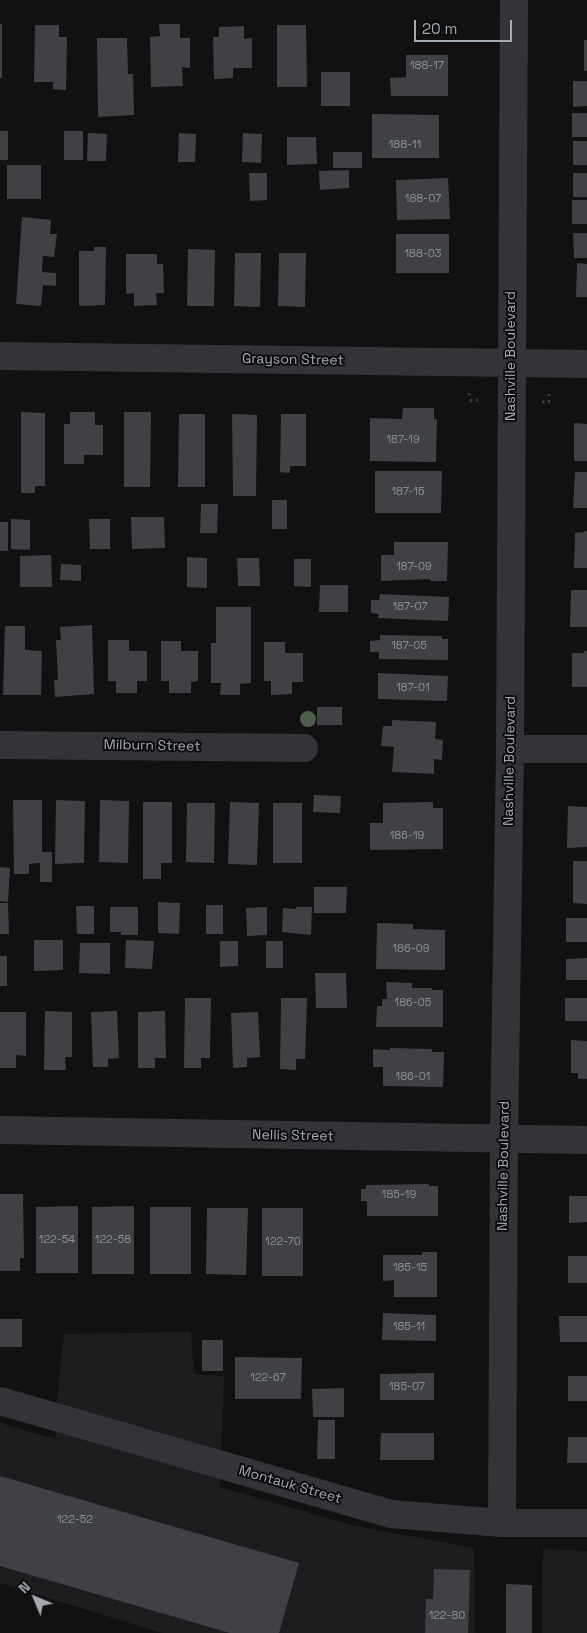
<!DOCTYPE html>
<html>
<head>
<meta charset="utf-8">
<style>
  body { margin:0 }
  #map { position:relative; width:587px; height:1633px; overflow:hidden; background:#111112; font-family:"Space Grotesk",sans-serif }
  canvas { display:block }
  .north { position:absolute; left:10px; top:1573px; width:50px; height:50px; -webkit-text-stroke:4px #0c0c0d; paint-order:stroke; rotate:315deg; font-size:14px; font-weight:700; line-height:20px; text-align:center; color:#a3aab1 }
  .north::after { content:''; display:block; margin:auto; width:18px; height:22px; background:#a3aab1; clip-path:polygon(50% 0,100% 100%,50% 72%,0 100%) }
  .scale { position:absolute; left:414px; top:20px; width:98px; height:22px; box-sizing:border-box; border:2px solid #a3aab1; border-top:0; padding-left:6px; font-size:15px; line-height:18px; white-space:nowrap; color:#a3aab1; -webkit-text-stroke:4px #0c0c0d; paint-order:stroke }
</style>
</head>
<body>
<div id="map">
<canvas width="587" height="1633"></canvas>
<div class="north">N</div>
<div class="scale">20 m</div>
</div>
<script>
const context = document.querySelector('canvas').getContext('2d');
context.lineJoin = 'round';
function paint(path, color) {
  context.fillStyle = color;
  context.fill(path, 'evenodd');
}
function stroke(path, color, width, dash) {
  context.strokeStyle = color;
  context.lineWidth = width;
  context.lineCap = dash ? 'butt' : 'round';
  context.setLineDash(dash || []);
  context.stroke(path);
}
function label(font, color, halo, rows, align = 'center') {
  context.font = font + ' "Space Grotesk",sans-serif';
  context.lineWidth = 4;
  context.setLineDash([]);
  context.textBaseline = 'middle';
  context.strokeStyle = halo;
  context.fillStyle = color;
  for (const [text, x, y, turn = 0] of rows) {
    context.save();
    context.translate(x, y);
    context.rotate((+turn || 0) * Math.PI / 180);
    context.textAlign = isNaN(turn) ? turn : align;
    if (halo) context.strokeText(text, 0, 0);
    context.fillText(text, 0, 0);
    context.restore();
  }
}
const built = new Path2D(`
  M191,1332l3,42 30,2 -4,111 131,38 123,23 1,85h-313l-162,-50v-160l56,16 1,-41 7,-64z
  M543,1549l44,2v82h-45z`);
const building = new Path2D(`
  M0,24h2v54h-2z
  M159,24h21v14h10v30l-8,-1 1,19 -32,1 -1,-50 10,-1z
  M35,25h24v12h8l-1,53 -13,-1v-7h-19z
  M277,25h29l1,62h-30z
  M244,26v13l8,-1v30h-19v10l-19,1 -1,-42h6v-10z
  M97,38h30l1,36h5l1,41 -36,2z
  M584,40h3v31h-3z
  M406,55h42v41h-57l-1,-18 16,-1z
  M321,72h29v34h-29z
  M573,81h14v25l-14,1z
  M572,113h15v24h-15z
  M372,114l67,1v43h-67z
  M0,131h8v29h-8z
  M64,131h19v29h-19z
  M88,133l19,1 -1,27h-19z
  M179,133l17,1 -1,28h-17z
  M243,133l19,1 -1,29 -19,-1z
  M287,137h29l1,27 -30,1z
  M573,141h14v24h-14z
  M333,152h29v16h-29z
  M7,165h34v34h-34z
  M349,170v18l-29,2 -1,-19z
  M249,173h18v27l-17,1z
  M573,173h14v24h-14z
  M448,178l2,41 -53,1 -1,-40z
  M572,200h15v24h-15z
  M22,217l29,3 -1,14h7l-3,23 -11,-1 -1,16 14,1v13l-13,-1 -2,21 -25,-2z
  M573,233h14v25h-13z
  M396,234h53v39h-53z
  M94,247h12l-1,58 -26,1v-55h15z
  M188,249l27,1 -1,56h-27z
  M235,253h26l-1,54 -26,-1z
  M279,253h27l-1,54 -27,-1z
  M126,254h31v10h6l1,29h-8l1,12 -23,1v-13l-8,1z
  M577,263l10,1v33h-11z
  M403,408h31v11h3l-1,43 -66,-1v-43l32,1z
  M21,412l24,1v73h-10v7h-14z
  M70,412h25v13h8v30h-19v9h-20v-40h6z
  M124,412h27l-1,75h-26z
  M179,414h26v73h-27z
  M232,414l25,1 -1,81h-23z
  M281,414h25v52h-16v7l-10,-1z
  M574,423l13,1v37h-13z
  M375,471h67l-1,42h-66z
  M575,472h12v36h-14z
  M272,500h15v29h-15z
  M201,504h17l-1,29h-17z
  M131,517h33l1,31 -33,1z
  M11,519l19,1v30l-19,-1z
  M89,519h21v30h-20z
  M0,522h8v29h-8z
  M585,531h2v37h-13l1,-35 9,-1z
  M394,542h54l-1,39h-16l-1,-2 -49,2v-26h13z
  M51,555l1,32h-32v-31z
  M187,557l20,1v30l-20,-1z
  M237,558h22l1,28h-22z
  M294,559h17v28l-17,-1z
  M61,564l20,1v16l-21,-1z
  M320,585h28v27h-29z
  M571,590h16v37h-17z
  M380,594l69,3 -1,24 -70,-3 1,-4 -8,-1v-13h8z
  M216,607h35v76l-11,1v11h-20l1,-12h-10v-40h5z
  M92,625l2,69 -39,3 -1,-17h4l-2,-40h5l-1,-13z
  M5,626h20v24l17,1 -1,44h-38z
  M380,635l62,1v3h6v21l-69,-1v-7h-9v-11l10,-1z
  M108,640h21v11h18v30h-10v12h-21v-12h-8z
  M161,641h20v10h17v30l-7,1v11h-22v-12h-8z
  M264,642h21v11h18v29h-11v12l-21,1v-14h-7z
  M584,651h3v36h-15v-34h12z
  M378,673l70,3 -1,25 -69,-2z
  M317,707h25v18h-25z
  M392,720l44,2 -1,17 8,1 -1,20 -8,-1v15l-42,-2 2,-25 -13,-1 2,-20h9z
  M314,795l27,1 -1,17 -27,-1z
  M13,800h29v52h10v30h-12v-19l-11,1v10h-15z
  M56,800l29,1 -1,62 -29,1z
  M100,800l29,1 -1,62 -29,-1z
  M143,802h29v61h-11v16h-18z
  M230,802l29,1 -2,62 -29,-1z
  M433,802v6h10v41l-73,1v-27h13v-20z
  M187,803h28l-1,60 -28,-1z
  M273,803h29v60h-29z
  M568,806l19,1v40l-20,1z
  M573,861h14v43l-14,-1z
  M0,867l10,1 -2,34 -8,-1z
  M314,887h33l-1,26h-32z
  M158,902l22,1 -1,31 -21,-1z
  M0,903h8l1,31h-9z
  M206,905h17v29h-17z
  M76,906h18v28h-17z
  M110,907h28v28h-17v-3h-11z
  M267,907v28l-20,1 -1,-28z
  M296,907h16l-1,28 -29,-3 1,-24 13,1z
  M566,918h21v24h-21z
  M377,923l36,1v5l32,1v40l-69,-1z
  M34,940h29v30l-29,1z
  M126,940l28,1 -2,28 -27,-1z
  M220,941h18v25l-18,1z
  M266,941h17v27h-17z
  M80,943h30v31l-31,-1z
  M0,956h7v30h-7z
  M587,958v22h-21v-21z
  M315,973h31l1,35h-31z
  M386,982l26,1v5h20v2h11v37h-67l1,-21h5v-7h5z
  M185,998h26l-1,60h-9v10h-17z
  M281,998h26l-2,61h-9v11l-16,-1z
  M565,998h22v23h-22z
  M45,1011l27,1v45h-7l1,13h-22z
  M117,1011l2,47 -11,1v8h-15l-2,-55z
  M165,1011l1,47h-11v10h-17v-56z
  M0,1012h26v44l-10,-1v13h-16z
  M258,1012l2,45 -13,1v9l-14,1 -2,-55z
  M571,1040l16,1v38h-9v-6h-7z
  M390,1048l42,1v3h12l-1,35 -60,-1v-19h-10v-18l17,1z
  M429,1184v2h9v30h-71v-15h-6v-12h5v-4z
  M0,1194h23l1,64h-4v13h-20z
  M569,1196h18v26l-18,1z
  M78,1206v67h-42v-66z
  M134,1206v68h-42v-67z
  M150,1207h41v67h-41z
  M207,1208h41l-2,67 -40,-1z
  M262,1208h41v68h-41z
  M422,1252h15v45h-43v-17l-11,1v-26h39z
  M568,1256h19v27h-19z
  M383,1313l53,2v26l-54,-1z
  M559,1316h28v26h-27z
  M0,1319h22v28h-22z
  M202,1340h21v31h-21z
  M235,1357l67,1 -1,41h-66z
  M434,1373v27h-54v-26z
  M568,1376h19v25h-19z
  M344,1388v29h-31l-1,-28z
  M318,1420h17v39h-18z
  M381,1433h53v27h-54z
  M568,1437h19v26h-20z
  M0,1476l299,87 -20,70h-49l-230,-67z
  M434,1569l36,1 -2,63h-43l1,-34h7z
  M506,1584l26,1v48h-26z`);
const path = new Path2D(`
  M469,393l2,8 7,-1
  M542,402h7v-8`);
const street = new Path2D(`
  M0,356l587,8
  M0,745l304,3
  M510,749h77
  M0,1130l587,10
  M0,1401l391,113 111,9h85
  M502,1523l2,-383 6,-391 4,-749`);
const trees = [
  [308,719]
];
const numberNames = [
  ["188-17",427,66],
  ["188-11",405,145],
  ["188-07",423,199],
  ["188-03",423,254],
  ["187-19",403,440],
  ["187-15",408,492],
  ["187-09",414,567],
  ["187-07",410,607],
  ["187-05",409,646],
  ["187-01",413,688],
  ["186-19",407,836],
  ["186-09",411,949],
  ["186-05",413,1003],
  ["186-01",413,1077],
  ["185-19",399,1195],
  ["122-54",57,1240],
  ["122-58",113,1240],
  ["122-70",283,1242],
  ["185-15",410,1268],
  ["185-11",409,1327],
  ["122-67",268,1378],
  ["185-07",407,1387],
  ["122-52",75,1520],
  ["122-80",447,1616]
];
const streetNames = [
  ["Nashville Boulevard",511,356,-90],
  ["Grayson Street",293,360,1],
  ["Milburn Street",152,746,1],
  ["Nashville Boulevard",510,761,-89],
  ["Nellis Street",293,1136,1],
  ["Nashville Boulevard",504,1166,-89],
  ["Montauk Street",290,1485,16]
];
paint(built, '#1d1d1f');
paint(building, '#404145');
stroke(path, '#383b3d', 3, [2.5, 4]);
stroke(street, '#323437', 28);
context.fillStyle = '#4e5d4c';
for (const [x, y] of trees) {
  context.beginPath();
  context.arc(x, y, 8, 0, 2 * Math.PI);
  context.fill();
}
label('11px', '#8a9096', null, numberNames);
label('14px', '#a3aab1', '#0c0c0d', streetNames);
</script>
</body>
</html>
